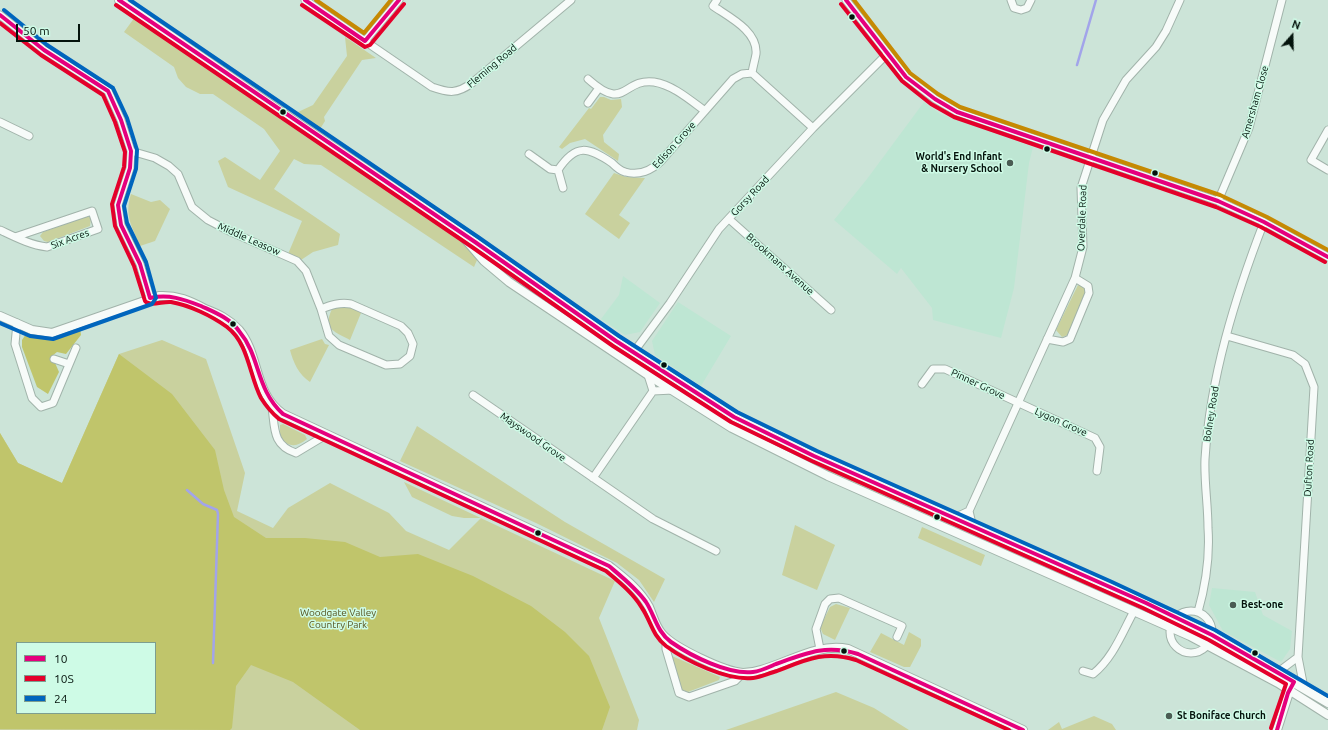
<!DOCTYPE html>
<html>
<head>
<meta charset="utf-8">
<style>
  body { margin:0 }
  #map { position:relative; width:1328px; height:730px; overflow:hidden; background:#cce4d8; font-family:Ubuntu,sans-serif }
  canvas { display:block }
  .legend { position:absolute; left:16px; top:642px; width:140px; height:72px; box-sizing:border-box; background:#cefbe6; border:1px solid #7d9e8f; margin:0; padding:5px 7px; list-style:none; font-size:12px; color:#04130c }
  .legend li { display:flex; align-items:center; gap:8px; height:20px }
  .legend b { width:20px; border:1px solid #7d9e8f }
  .north { position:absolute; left:1272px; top:16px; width:40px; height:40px; -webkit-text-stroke:3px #cefbe6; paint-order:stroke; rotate:20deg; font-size:11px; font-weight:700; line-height:16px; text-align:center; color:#04130c }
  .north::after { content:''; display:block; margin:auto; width:14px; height:18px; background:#04130c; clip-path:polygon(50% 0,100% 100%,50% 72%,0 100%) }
  .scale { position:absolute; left:16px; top:24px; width:64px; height:18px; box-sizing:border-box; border:2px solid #04130c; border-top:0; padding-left:5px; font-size:12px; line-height:14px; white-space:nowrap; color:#04130c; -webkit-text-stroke:3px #cefbe6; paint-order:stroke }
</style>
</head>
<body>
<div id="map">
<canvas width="1328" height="730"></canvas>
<ul class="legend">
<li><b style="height:5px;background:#e5007d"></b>10</li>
<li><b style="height:5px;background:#e4002b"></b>10S</li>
<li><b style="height:5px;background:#0065bd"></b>24</li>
</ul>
<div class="north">N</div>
<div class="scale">50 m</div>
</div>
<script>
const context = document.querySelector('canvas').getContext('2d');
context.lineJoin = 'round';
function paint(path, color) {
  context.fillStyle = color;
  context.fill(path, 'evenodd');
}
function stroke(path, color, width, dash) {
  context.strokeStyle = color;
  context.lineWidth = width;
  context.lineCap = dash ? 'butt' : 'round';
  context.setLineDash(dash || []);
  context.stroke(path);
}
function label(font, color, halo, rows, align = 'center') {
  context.font = font + ' Ubuntu,sans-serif';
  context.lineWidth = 3;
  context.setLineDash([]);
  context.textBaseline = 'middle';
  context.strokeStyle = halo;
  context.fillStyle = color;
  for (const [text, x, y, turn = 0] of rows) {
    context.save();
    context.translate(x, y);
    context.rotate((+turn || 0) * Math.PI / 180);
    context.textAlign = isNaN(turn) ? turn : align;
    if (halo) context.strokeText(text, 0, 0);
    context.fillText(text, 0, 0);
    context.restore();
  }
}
const built = new Path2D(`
  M924,102l16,12 93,33 -4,16 -15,125 -13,50 -68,-18 -1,-12 -31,-40 -4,6 -63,-54 33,-41z
  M623,276l37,27 -20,29 -15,3 -24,-16 18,-24z
  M678,302l53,34 -30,50 -46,-31 -3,-14z
  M1212,588l43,4 8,23 29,16 -2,18 -9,13 -58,-31 -14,-26z`);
const green = new Path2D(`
  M135,17l308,210 26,20 8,13 -3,7 -153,-102 -17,-1 -10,-5 -20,30 66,45 -2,11 -25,7 -12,8 -13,-6 14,-33 -74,-34 -10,-26 7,-4 35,23 20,-29 -16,-22 -51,-35h-13l-14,-7 -8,-9 -4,-11 -50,-35z
  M345,37l31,21 -14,2 -38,57 1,4 -5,8 -24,-16 17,-8 34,-49z
  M600,97h4l7,3 10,-1 1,8 -19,28 1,7 15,12 -1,7 -33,-22 -15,4 -8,6 -3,-2 30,-39 2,1z
  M614,173l12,4 19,1 -26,37 11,8 -11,16 -34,-25z
  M131,194l20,8 9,-2 10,9 -15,32 -15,5c-8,-20 -16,-30 -9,-52z
  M87,216l4,2 -1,8 -42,16 -4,-1 -4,-5 3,-4z
  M503,266l109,75v2l-3,1 -105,-72 -3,-3z
  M1078,285l7,2 1,4 -18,44 -6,2 -6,-7z
  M342,305l11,3 8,5 -11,27c-14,-8 -28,-10 -18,-31z
  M322,339l3,5 4,1 -19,37c-11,-7 -17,-20 -20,-32z
  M162,340l44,19 39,114 -8,38 36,17 15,-20 42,-25 59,30 17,18 43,19 32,-32h-17l-12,-2 -40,-19 -8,-15 211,99 -16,37 40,102 -2,10h-637v-297l18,30 44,20 57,-129zM17,643h138v70h-138z
  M690,394c82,49 170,86 257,125v2l-2,1 -135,-59 -72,-36 -50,-30z
  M283,424l22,11 2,4c-9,7 -14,8 -24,3l-3,-8v-9z
  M417,426l148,96 100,57 -11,23 -15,-22 -22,-17 -81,-40 -136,-62z
  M795,525l40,20 -18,45 -35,-15z
  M922,527l63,28 -4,11 -63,-28z
  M980,533l184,81v3l-2,1 -185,-81v-3z
  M836,604l14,4 -15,32 -12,-6 -3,-7 10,-20z
  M909,632l12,7v7l-11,21h-6l-34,-15 11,-19 23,12z
  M1220,642l47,28 -2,1 -47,-26z
  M672,656l48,21 -1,3 -31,12 -6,-2 -9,-25z
  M836,692l38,16 35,22h-183z
  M1094,716l18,8 4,6h-68l11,-8 3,7z`);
const forest = new Path2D(`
  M80,327l1,8 -15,19 -9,-2 -5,4 7,16 -11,22 -11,-7 -15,-40v-7l4,-6 29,2z
  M119,354l53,40 43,56 9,40 10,27 32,21h39l40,4 35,15 38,-3 55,22 58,30 34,26 24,24 21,51 -8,23h-242l-67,-48 -42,-17 -15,21 -4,42 -2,2 -230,-1v-296l18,30 44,20zM17,643h138v70h-138z`);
const stream = new Path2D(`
  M1077,65l19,-65
  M187,490l16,14 14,6 1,4 -5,149`);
const minor = new Path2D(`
  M305,0l127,87c17,6 25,7 40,-4l99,-83
  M717,0l-4,6c16,11 45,25 43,48 -1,6 -3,12 -4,19
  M846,0l60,77 29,22 22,13 261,89 46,21 64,35
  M1011,0l3,8 7,2 6,-2 4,-8
  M0,15l44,35 64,41 13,29 10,31 -1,17 -12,37 3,20 19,39 10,34
  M365,41l34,-41
  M588,79c38,34 34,-1 66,3 19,3 36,18 51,29
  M588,103l11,-15
  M0,122l29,14
  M1328,130l-17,30 17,10
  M131,151l24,7 14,8 9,8 14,33 16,13 23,12 66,29 9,10 15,38c10,-4 19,-7 30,-5l50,22 7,7 5,11 -3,12 -10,8 -14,1 -47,-20 -10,-9 -8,-27
  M529,154l21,15 8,1
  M563,188l-5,-18c18,-27 30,-23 54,-7 3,3 8,8 13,9 14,4 27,-2 36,-11l72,-82 9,-5 10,-1 61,55
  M1218,201l31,-73 33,-128
  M729,219l102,91
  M0,230c15,7 30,15 47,17l51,-18 -6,-18 -77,26
  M17,323l-2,21 17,54 9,9 12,-4 23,-55
  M1227,336l66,19 12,9 9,23 -16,270 6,31
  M1047,339l16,3 7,-3 19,-46 -1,-7 -13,-8
  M633,353l37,-50 49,-74 94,-101 74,-74
  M54,359l15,5
  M648,375l5,16
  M922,384l11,-15h12l150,69 5,9 -3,24
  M653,391l20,-1
  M473,395l180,124 63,32
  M272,407c3,21 0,38 24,46l30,-18
  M593,478l60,-87
  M952,519l17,-8
  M973,528l-4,-17 106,-233 8,-31 -2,-59 22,-68 23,-40 30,-33 10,-16 14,-31
  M1170 632a21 21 0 1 1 42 0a21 21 0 1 1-42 0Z
  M1198,612c8,-28 12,-55 10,-84 0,-23 -4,-47 -3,-69 5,-81 30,-162 59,-237
  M666,638v11l13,44 10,4 46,-16 8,-8
  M820,649l-4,-20 9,-25 5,-5 9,-1 63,28 -5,11
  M1083,671l10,3c20,-16 29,-41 41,-63
  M1278,672l20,-15`);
const tertiary = new Path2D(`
  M119,0l170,117 186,125 141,99 118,76 80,39 296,131 102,48 116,68
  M465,239l19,22 25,21 139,93 84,53 96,48 362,160 88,47 50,32
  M0,316l32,14 20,3 107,-37c18,-1 31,5 46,13 13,5 24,10 34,21 21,25 14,63 44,84l326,152c15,12 30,23 40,41 4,9 6,19 13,27 12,14 63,38 81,39 6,0 12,-1 18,-3 29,-8 56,-27 87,-21l175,81
  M1277,730l14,-44`);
const bus1 = new Path2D(`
  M119,0l356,242 141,99 118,76 80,39 332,147 66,32 82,47 -6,11 -11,37
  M305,0l60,41 34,-41
  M846,0l60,77 29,22 22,13 261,89 46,21 64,35
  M0,15l44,35 64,41 13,29 10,31 -1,17 -12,37 3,20 19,39 10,34c19,-4 33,1 51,8 13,6 29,12 38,25 22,26 16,57 44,83l326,152c13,11 27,22 37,36 9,14 11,30 25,40 20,14 58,33 82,30 8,-1 16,-5 23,-8 30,-11 50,-20 82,-10l165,76`);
const bus2 = new Path2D(`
  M841,4l61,77 29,23 23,13 262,90 45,20 64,35
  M116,5l356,242 141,99 118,76 81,39 331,147 66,32 77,44 -15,44
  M302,5l63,42 5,-2 34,-41
  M0,23l41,32 62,40 12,27 10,30 -1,15 -12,37 3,22 19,40 11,35c5,6 18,0 26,1 18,3 41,14 56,25 22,17 22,48 34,71 5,8 11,15 18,21l327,152c13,11 27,22 36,37 9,13 10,27 24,38 20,15 62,35 87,32 8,-1 16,-5 24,-7 28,-11 48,-21 79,-11l153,70`);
const bus3 = new Path2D(`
  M130,0l348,237 141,99 118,76 80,39 295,131 103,48 113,66
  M0,323l30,13 23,3 99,-35 4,-6 -10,-36 -19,-39 -3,-17 12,-37 1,-19 -10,-32 -14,-30 -66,-43 -43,-35`);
const bus4 = new Path2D(`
  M316,0l48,33 27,-33
  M854,0l56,73 28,21 22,13 260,88 47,22 61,33`);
const markers = [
  [852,17,3.5,"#04130c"],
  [283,112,3.5,"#04130c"],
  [1047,149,3.5,"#04130c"],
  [1010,163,4,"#4a5c53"],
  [1155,173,3.5,"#04130c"],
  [233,324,3.5,"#04130c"],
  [664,365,3.5,"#04130c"],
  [937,517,3.5,"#04130c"],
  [538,533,3.5,"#04130c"],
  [1233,605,4,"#4a5c53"],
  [844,651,3.5,"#04130c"],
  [1255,653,3.5,"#04130c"],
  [1169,716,4,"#4a5c53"]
];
const streetNames = [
  ["Fleming Road",492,66,-40],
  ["Amersham Close",1255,102,-74],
  ["Edison Grove",674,145,-48],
  ["Gorsy Road",750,196,-47],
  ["Overdale Road",1082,218,-88],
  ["Six Acres",70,239,-20],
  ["Middle Leasow",249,239,24],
  ["Brookmans Avenue",780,264,42],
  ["Pinner Grove",978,384,25],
  ["Bolney Road",1211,414,-81],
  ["Lygon Grove",1061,422,24],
  ["Mayswood Grove",533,437,35],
  ["Dufton Road",1309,468,-87]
];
const poiNames = [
  ["World's End Infant",1002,157,"right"],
  ["& Nursery School",1002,169,"right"],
  ["Best-one",1241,605],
  ["St Boniface Church",1177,716]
];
const parkNames = [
  ["Woodgate Valley",338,613],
  ["Country Park",338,625]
];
paint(built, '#bee6d3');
paint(green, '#c9d19e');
paint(forest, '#c0c56b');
stroke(stream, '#a2a4ea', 2.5);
stroke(minor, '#a1b3aa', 9);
stroke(tertiary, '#a1b3aa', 10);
stroke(minor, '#f7fbf9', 7);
stroke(tertiary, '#f7fbf9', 8);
stroke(bus1, '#e5007d', 4);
stroke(bus2, '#e4002b', 4);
stroke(bus3, '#0065bd', 4);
stroke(bus4, '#c68902', 4);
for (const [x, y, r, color] of markers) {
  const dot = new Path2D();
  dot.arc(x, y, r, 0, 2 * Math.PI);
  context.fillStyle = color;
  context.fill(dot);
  stroke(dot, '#cefbe6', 1.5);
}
label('10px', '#04130c', '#cefbe6', streetNames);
label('bold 10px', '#04130c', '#cefbe6', poiNames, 'left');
label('10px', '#55511c', '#cefbe6', parkNames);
</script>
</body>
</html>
